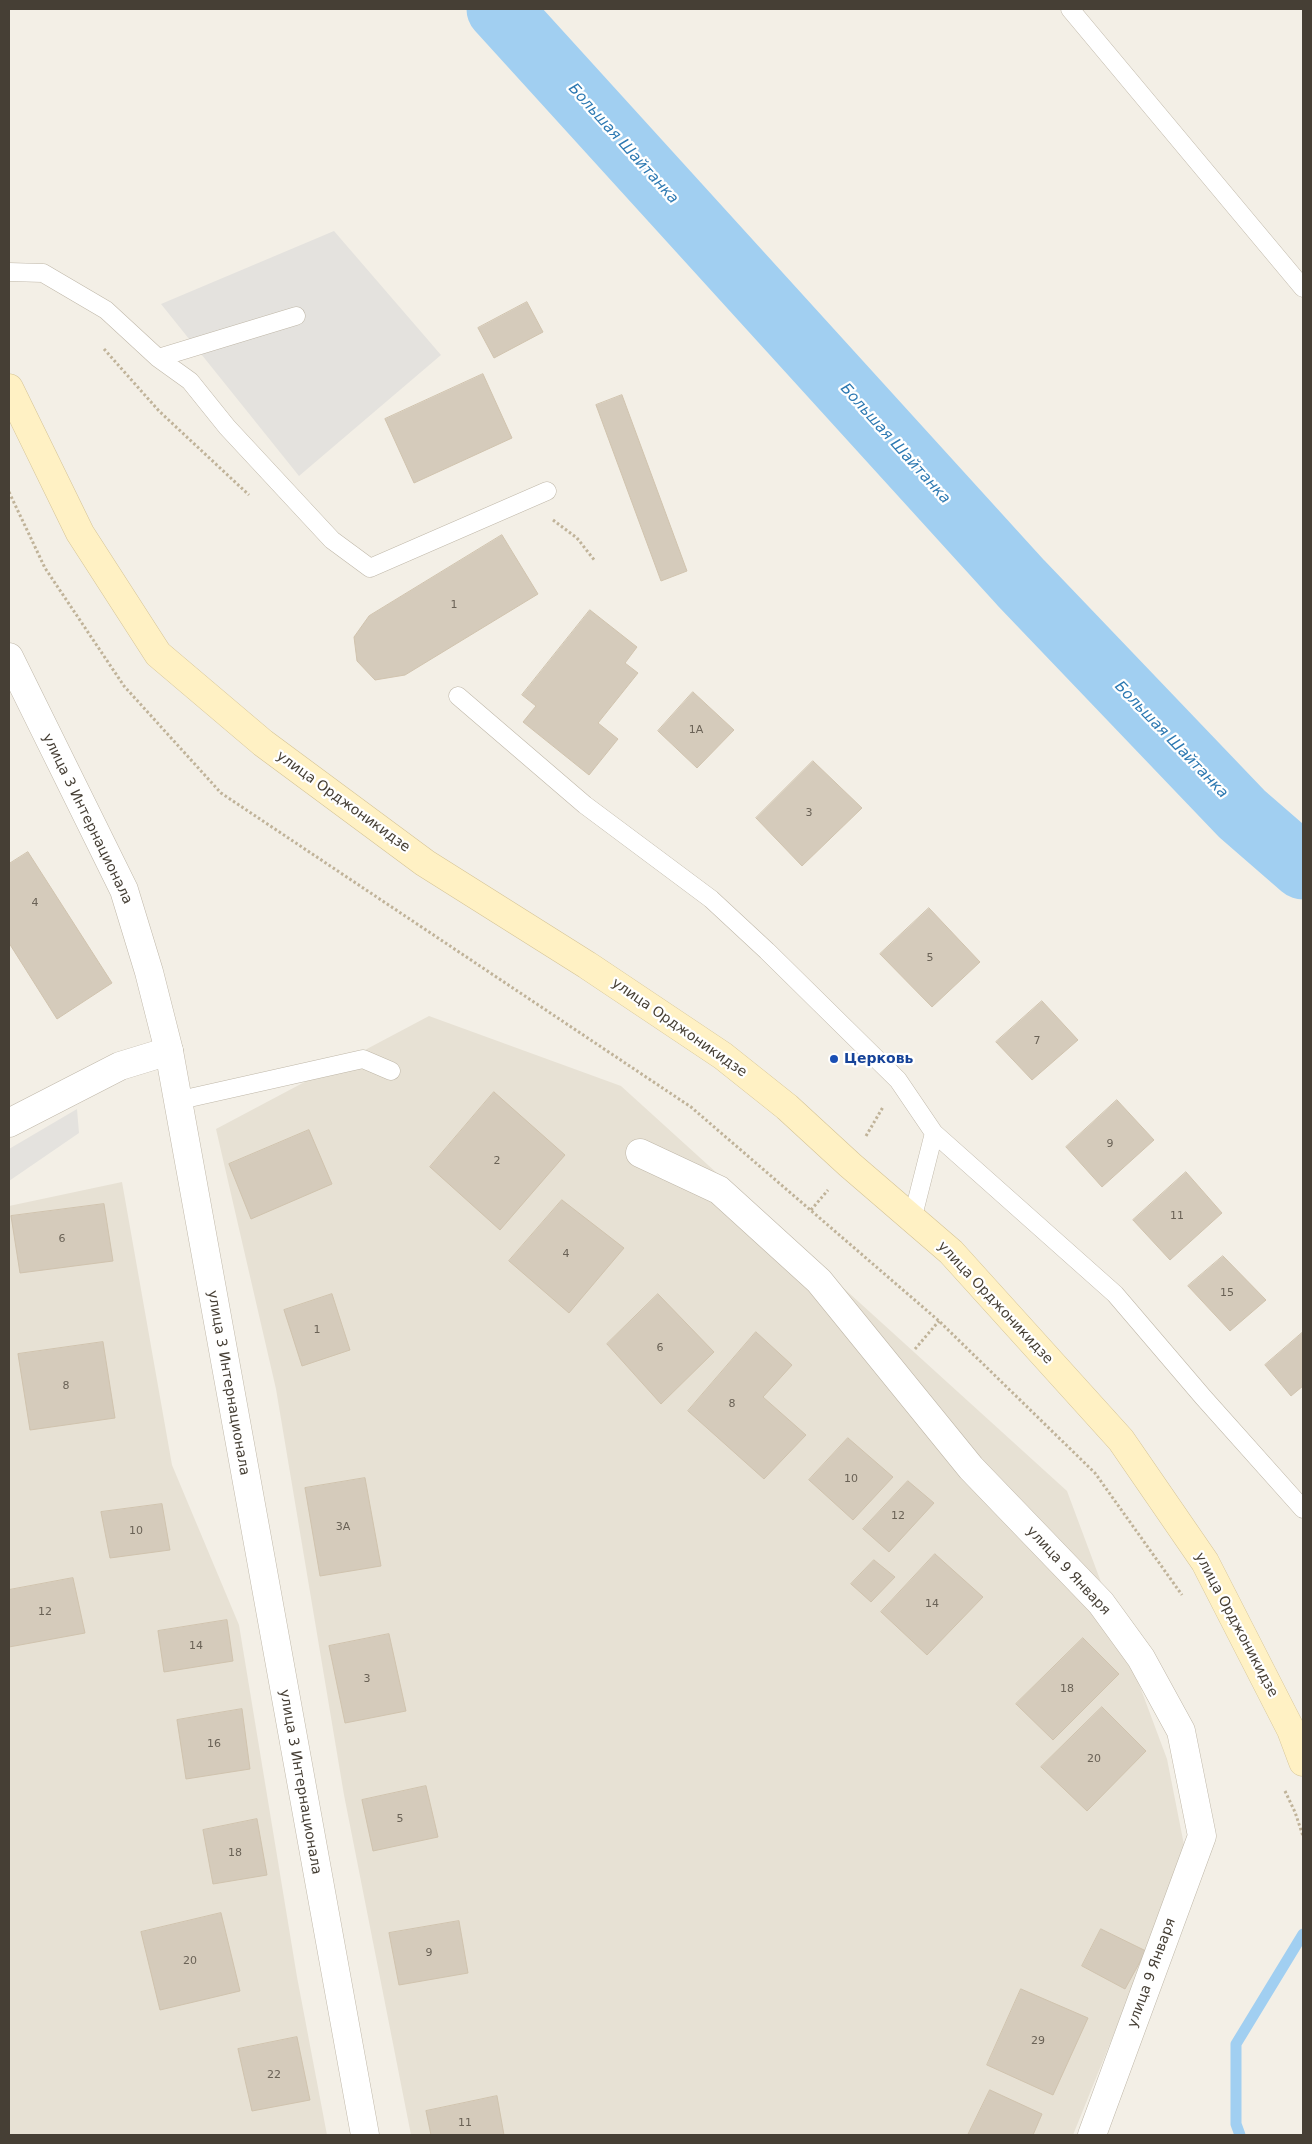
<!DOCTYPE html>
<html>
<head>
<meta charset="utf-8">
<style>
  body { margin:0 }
  #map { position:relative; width:1312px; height:2144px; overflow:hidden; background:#f3efe6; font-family:"DejaVu Sans",sans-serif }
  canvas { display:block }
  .frame { position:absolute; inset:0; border:10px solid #463f35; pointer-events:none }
</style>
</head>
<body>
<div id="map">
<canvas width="1312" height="2144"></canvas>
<div class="frame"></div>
</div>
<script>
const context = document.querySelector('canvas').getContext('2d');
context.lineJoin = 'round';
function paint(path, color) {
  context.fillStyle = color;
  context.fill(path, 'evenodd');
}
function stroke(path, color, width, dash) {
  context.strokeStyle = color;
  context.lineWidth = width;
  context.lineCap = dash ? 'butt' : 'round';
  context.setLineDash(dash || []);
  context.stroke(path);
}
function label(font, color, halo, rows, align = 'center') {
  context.font = font + ' "DejaVu Sans",sans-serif';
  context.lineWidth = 4.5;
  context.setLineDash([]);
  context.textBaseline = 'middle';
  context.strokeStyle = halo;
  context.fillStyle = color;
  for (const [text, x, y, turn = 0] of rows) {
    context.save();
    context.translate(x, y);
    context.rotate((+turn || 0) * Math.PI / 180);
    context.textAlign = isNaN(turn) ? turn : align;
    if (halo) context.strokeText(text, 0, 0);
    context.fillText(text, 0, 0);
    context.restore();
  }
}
const residential = new Path2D(`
  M429,1016l192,70 446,405 100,268 19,96 -113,280h-662l-67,-340 -68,-406 -60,-260z
  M122,1182l50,283 67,160 58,352 30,158h-318v-929z`);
const parking = new Path2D(`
  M334,231l107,124 -142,121 -138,-172z
  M77,1109l2,24 -70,48v-32z`);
const stream = new Path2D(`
  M1240,2135l-4,-11v-80l67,-110`);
const river = new Path2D(`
  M499,9l522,574 221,231 61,53`);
const building = new Path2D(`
  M527,302l16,30 -49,26 -16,-30z
  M483,374l29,64 -98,45 -29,-64z
  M622,395l65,176 -26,10 -65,-176z
  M502,535l36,59 -133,81 -30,5 -18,-19 -3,-24 15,-21z
  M590,610l47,37 -12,16 13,10 -40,50 20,16 -29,36 -66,-53 13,-16 -14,-11z
  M693,692l41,38 -37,38 -39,-37z
  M813,761l49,47 -60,58 -46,-48z
  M28,852l84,131 -55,36 -48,-76v-79z
  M929,908l51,54 -48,45 -52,-53z
  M1042,1001l36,39 -46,40 -36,-38z
  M494,1092l71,63 -65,75 -70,-63z
  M1117,1100l37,40 -52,47 -36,-40z
  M309,1130l23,54 -81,35 -22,-55z
  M1186,1172l36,41 -52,47 -37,-40z
  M562,1200l62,48 -55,65 -60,-52z
  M104,1204l9,57 -93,12 -9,-57z
  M1223,1256l43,44 -36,31 -42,-45z
  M332,1294l18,56 -48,16 -18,-56z
  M658,1294l56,58 -53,52 -54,-60z
  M756,1332l36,33 -29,32 43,38 -42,44 -76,-68z
  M1303,1332v54l-12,10 -26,-31z
  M103,1342l12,76 -85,12 -12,-76z
  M848,1438l45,39 -40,43 -44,-40z
  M365,1478l16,88 -61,10 -15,-88z
  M908,1481l26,22 -45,49 -26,-23z
  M162,1504l8,46 -60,8 -9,-46z
  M935,1554l48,43 -56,58 -46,-43z
  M874,1560l21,17 -24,25 -20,-18z
  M73,1578l12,55 -76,14v-57z
  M227,1620l6,41 -69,11 -6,-41z
  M389,1634l17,77 -61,12 -16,-77z
  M1083,1638l36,36 -66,66 -37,-36z
  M1102,1707l44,44 -59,60 -46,-44z
  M242,1709l8,60 -64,10 -9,-59z
  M426,1786l12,51 -65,14 -11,-51z
  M257,1819l10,56 -54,9 -10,-54z
  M221,1913l19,78 -80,19 -19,-78z
  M459,1921l9,52 -69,12 -10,-52z
  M1101,1929l45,22 -21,38 -43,-23z
  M1021,1989l67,29 -35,77 -66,-30z
  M297,2037l13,63 -58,11 -14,-62z
  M990,2090l52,24 -9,21h-65z
  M497,2096l7,39h-73l-5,-24z`);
const path = new Path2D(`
  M104,349l55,62 90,84
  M9,492l36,76 79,118 97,107 470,314 248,214 156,152 87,122
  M553,520l24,18 18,23
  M866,1136l17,-29
  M811,1210l17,-20
  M915,1349l24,-28
  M1285,1791l10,21 8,24`);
const service = new Path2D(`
  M1070,9l233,279
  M9,272l34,1 63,37 52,48 32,23 37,46 105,113 38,28 177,-77
  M158,358l138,-42
  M458,696l127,109 126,94 56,52 131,129 36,53 -22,87
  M176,1101l187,-42 28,12
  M934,1133l181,161 88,103 100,112`);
const minor = new Path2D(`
  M9,1123l111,-57 49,-15
  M640,1153l79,37 100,91 152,187 130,135 40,55 40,73 21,105 -110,299`);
const tertiary = new Path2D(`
  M9,657l115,233 25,82 20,79 196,1084`);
const secondary = new Path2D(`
  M9,388l71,145 78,121 105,89 162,120 162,102 136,91 64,51 63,58 101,87 170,188 84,122 86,168 12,32`);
const markers = [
  [834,1059,5,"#1a4fb4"]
];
const numberNames = [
  ["1",454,605],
  ["1А",696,730],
  ["3",809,813],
  ["4",35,903],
  ["5",930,958],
  ["7",1037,1041],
  ["9",1110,1144],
  ["2",497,1161],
  ["11",1177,1216],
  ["6",62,1239],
  ["4",566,1254],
  ["15",1227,1293],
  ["1",317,1330],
  ["6",660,1348],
  ["8",66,1386],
  ["8",732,1404],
  ["10",851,1479],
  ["12",898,1516],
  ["3А",343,1527],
  ["10",136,1531],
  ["14",932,1604],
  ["12",45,1612],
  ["14",196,1646],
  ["3",367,1679],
  ["18",1067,1689],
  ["16",214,1744],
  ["20",1094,1759],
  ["5",400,1819],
  ["18",235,1853],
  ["9",429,1953],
  ["20",190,1961],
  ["29",1038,2041],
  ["22",274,2075],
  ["11",465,2123]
];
const streetNames = [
  ["улица Орджоникидзе",343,802,36],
  ["улица 3 Интернационала",87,819,64],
  ["улица Орджоникидзе",679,1028,35],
  ["улица Орджоникидзе",995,1303,47],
  ["улица 3 Интернационала",228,1383,80],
  ["улица 9 Января",1068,1571,47],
  ["улица Орджоникидзе",1236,1625,62],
  ["улица 3 Интернационала",300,1782,80],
  ["улица 9 Января",1152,1973,-70]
];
const transitNames = [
  ["Церковь",844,1059]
];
const waterNames = [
  ["Большая Шайтанка",623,144,48],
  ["Большая Шайтанка",895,444,48],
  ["Большая Шайтанка",1171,740,46]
];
paint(residential, '#e7e1d4');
paint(parking, '#e4e2de');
stroke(stream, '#a1cff1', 11);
stroke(river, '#a1cff1', 65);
paint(building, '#d5cbbb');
stroke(building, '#d0c3ae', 1);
stroke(service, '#bfb7a8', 19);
stroke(minor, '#bfb7a8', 29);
stroke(tertiary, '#bfb7a8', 29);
stroke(secondary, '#d4c395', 29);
stroke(path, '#c0b399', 3, [2.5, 2.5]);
stroke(service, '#fff', 18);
stroke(minor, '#fff', 28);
stroke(tertiary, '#fff', 28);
stroke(secondary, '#fff1c4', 28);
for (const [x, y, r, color] of markers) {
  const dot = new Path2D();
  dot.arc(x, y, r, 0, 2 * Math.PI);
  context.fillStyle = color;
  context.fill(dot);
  stroke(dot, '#fff', 2);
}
label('11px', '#6a6256', null, numberNames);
label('14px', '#463f35', '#fff', streetNames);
label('bold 14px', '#164399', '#fff', transitNames, 'left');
label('italic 15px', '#2d79b2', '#fff', waterNames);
</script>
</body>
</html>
